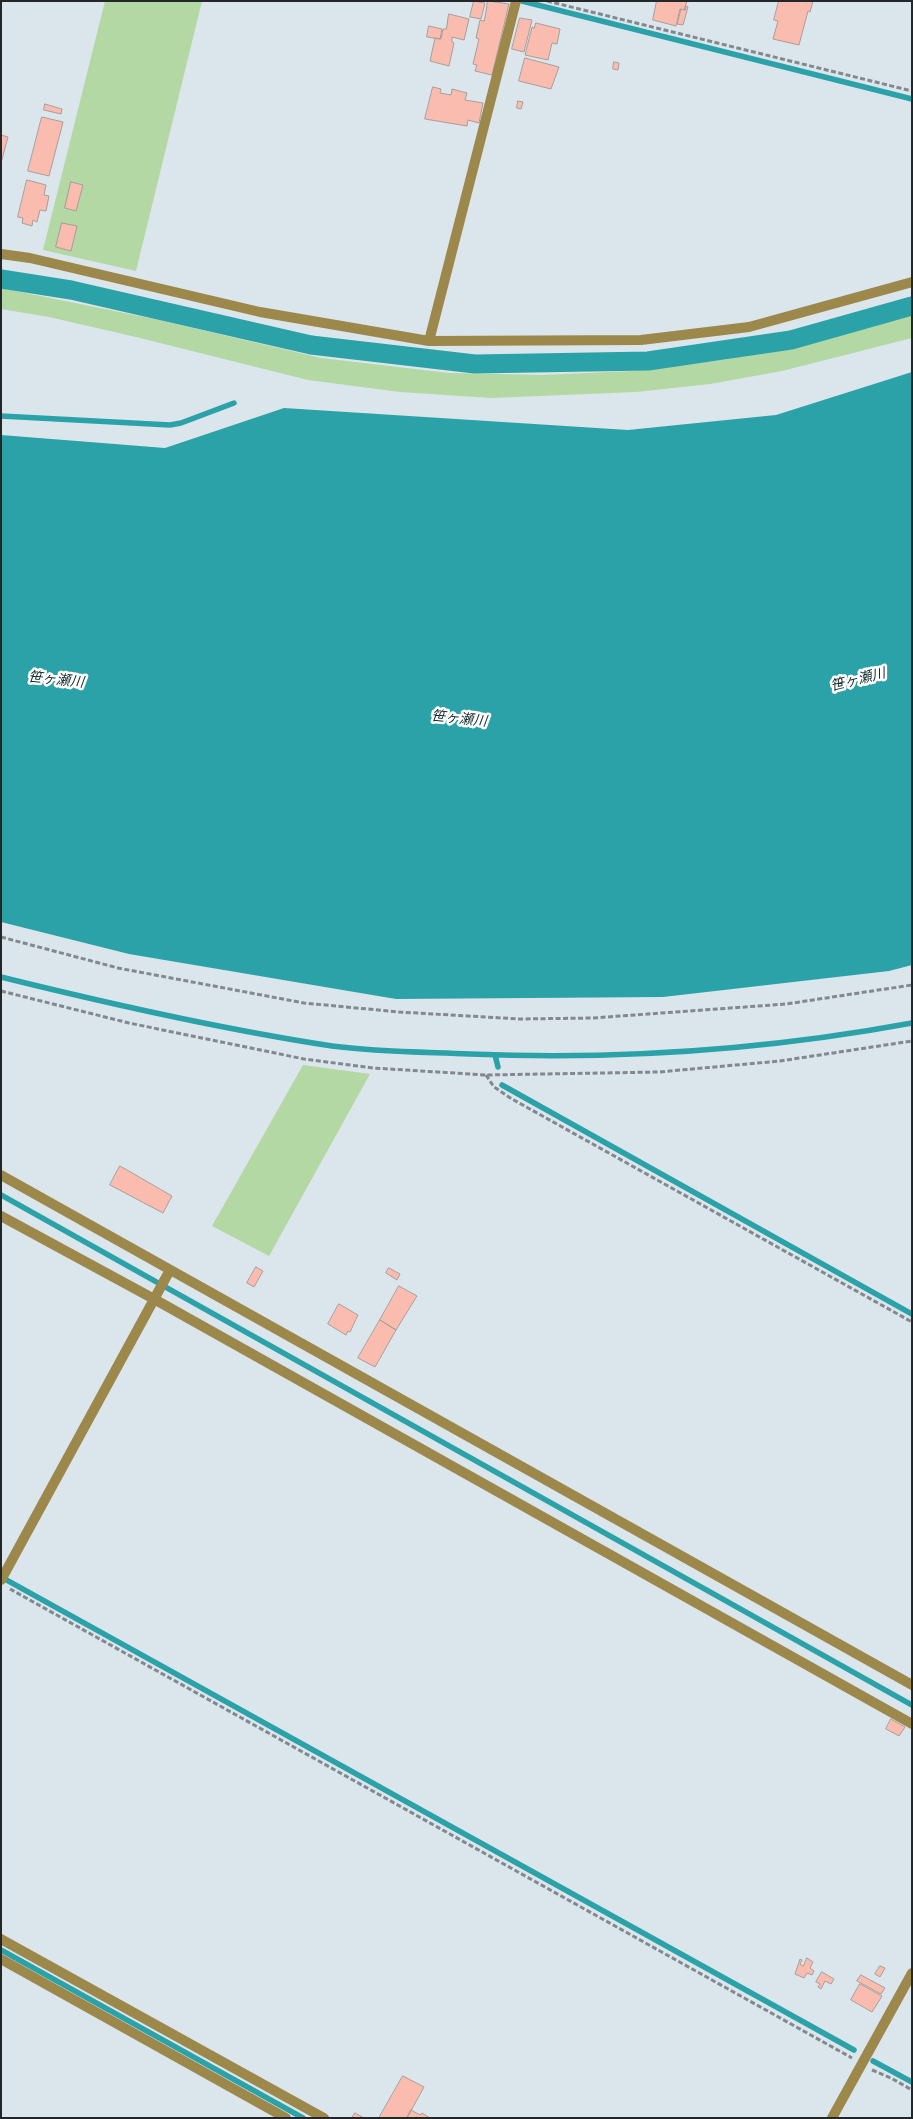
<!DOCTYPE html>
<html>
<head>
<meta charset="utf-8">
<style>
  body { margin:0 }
  #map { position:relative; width:913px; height:2119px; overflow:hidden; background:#dbe5ec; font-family:"PT Serif",serif }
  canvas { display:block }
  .frame { position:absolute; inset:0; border:2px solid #23272a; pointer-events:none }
</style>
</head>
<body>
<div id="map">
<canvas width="913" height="2119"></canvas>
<div class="frame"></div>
</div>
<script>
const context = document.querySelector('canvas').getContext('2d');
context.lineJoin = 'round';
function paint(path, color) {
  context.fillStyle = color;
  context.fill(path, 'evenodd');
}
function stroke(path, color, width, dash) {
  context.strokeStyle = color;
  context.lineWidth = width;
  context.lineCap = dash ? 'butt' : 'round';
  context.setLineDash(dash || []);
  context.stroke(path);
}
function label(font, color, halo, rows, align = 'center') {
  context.font = font + ' "PT Serif","Noto Sans JP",serif';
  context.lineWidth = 5;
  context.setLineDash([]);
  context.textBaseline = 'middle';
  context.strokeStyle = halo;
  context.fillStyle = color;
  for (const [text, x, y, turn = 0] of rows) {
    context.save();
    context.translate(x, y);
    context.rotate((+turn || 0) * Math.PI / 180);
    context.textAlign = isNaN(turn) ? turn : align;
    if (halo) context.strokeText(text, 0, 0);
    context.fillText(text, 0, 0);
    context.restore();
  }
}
const green = new Path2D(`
  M105,1h97l-66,270 -93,-21z
  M1,288l158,32 162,38 128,15 93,2 90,-4 91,-11 82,-16 107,-32v26l-130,33 -72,13 -74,8 -145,6 -91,-6 -92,-12 -172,-43 -87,-20 -48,-8z
  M303,1065l67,9 -101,182 -57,-30z`);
const water = new Path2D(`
  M912,372v593l-23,6 -226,26 -267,2 -267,-45 -128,-32v-487l164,13 119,-40 344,22 148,-15z`);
const stream = new Path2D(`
  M522,1l390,98
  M1,416l169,9 11,-2 53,-20
  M1,977c109,27 219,52 331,69 45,6 92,6 138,8 148,6 296,-4 442,-31
  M495,1055l3,12
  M502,1085l410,229
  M1,1195l911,510
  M1,1577l853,473
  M1,1950l302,168
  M873,2061l39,21`);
const canal = new Path2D(`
  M1,279l70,11 240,55 164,19 173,-3 143,-21 121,-34`);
const building = new Path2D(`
  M474,1l11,2 -4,16 -11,-2z
  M488,1l21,3 -17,71 -17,-4 2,-6 -4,-1 6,-25 -3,-1 4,-18 4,1z
  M657,1h30l-3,9 -4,-1 -4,17 -23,-6z
  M779,1h34l-3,11 -2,-1 -9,34 -26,-6 5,-18 -4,-1z
  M686,6l2,1 -5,18 -6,-1 4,-15 4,1z
  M449,14l20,5 -5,21 -12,-3v5l2,1 -5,23 -19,-5 5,-23 6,1 2,-10h3z
  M520,18l12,2 -8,32 -12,-3z
  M536,23l24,6 -3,15 -5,-1 -4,17 -23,-5 7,-28 2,1z
  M429,26l13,3 -2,10 -13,-2z
  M525,58l34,9 -8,22 -32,-8z
  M614,62l5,1 -1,7 -5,-1z
  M433,87l8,2 -1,4 11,2 1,-6 15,4 -2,7 18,3 -4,20 -11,-3 -1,6 -42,-7z
  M518,101l5,1 -2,7 -4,-1z
  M45,104l17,5 -1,5 -17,-4z
  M42,117l21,5 -14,54 -21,-5z
  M1,135l7,2 -7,26z
  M27,180l19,5 -2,10 5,1 -3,15 -6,-1 -3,12 -4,-2 -1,6 -10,-3 1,-5 -5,-1z
  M71,182l12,3 -7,26 -11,-3z
  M62,223l15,3 -6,25 -15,-4z
  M120,1166l52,30 -9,17 -53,-28z
  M256,1267l7,4 -9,16 -7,-4z
  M389,1268l11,6 -3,6 -11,-7z
  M399,1286l18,10 -21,34 -16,-10z
  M339,1304l19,11 -8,17 -2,-1 -2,4 -18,-11z
  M380,1320l16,10 -21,37 -17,-9z
  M891,1719l14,8 -6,9 -13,-7z
  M807,1958l6,4 -3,6 4,3 -2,4 -5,-2 -3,5 -9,-4 5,-15 2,1 -2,4 3,2z
  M880,1966l5,2 -5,9 -5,-3z
  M822,1972l12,7 -3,5 -6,-3 -4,8 -3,-2 2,-3 -4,-2z
  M861,1975l24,13 -4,6 -24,-13z
  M860,1984l22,12 -10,16 -21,-12z
  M403,2076l21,11 -17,31h-28z
  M411,2110l9,5 2,-2 8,5h-23z
  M355,2113l9,5h-12z`);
const path = new Path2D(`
  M547,1l365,90
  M1,937l117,31 186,35 95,9 121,7 73,-1 193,-14 126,-19
  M1,991l128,32 175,36 69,9 113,7 173,-3 121,-11 132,-20
  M486,1075l8,12 18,12 400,223
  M10,1589l842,469
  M872,2070l19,8 21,12`);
const minor = new Path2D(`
  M1,254l29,4 230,54 169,29 212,-1 108,-13 163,-45
  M429,341l87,-340
  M1,1175l911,510
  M1,1216l153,83 758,425
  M1,1580l169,-310
  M1,1939l323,179
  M1,1959l285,159
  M832,2118l80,-145`);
const waterNames = [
  ["笹ヶ瀬川",56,680,6],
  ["笹ヶ瀬川",858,680,-14],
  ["笹ヶ瀬川",459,719,6]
];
paint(green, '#b3d8a3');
paint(water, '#2ba2a8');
stroke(stream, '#2ba2a8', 5.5);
stroke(canal, '#2ba2a8', 19);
paint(building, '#fabcae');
stroke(building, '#a99d9a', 1);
stroke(path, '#82898e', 3, [5, 2.5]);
stroke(minor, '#9d884c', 10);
label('italic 14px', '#162f31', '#fff', waterNames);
</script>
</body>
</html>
